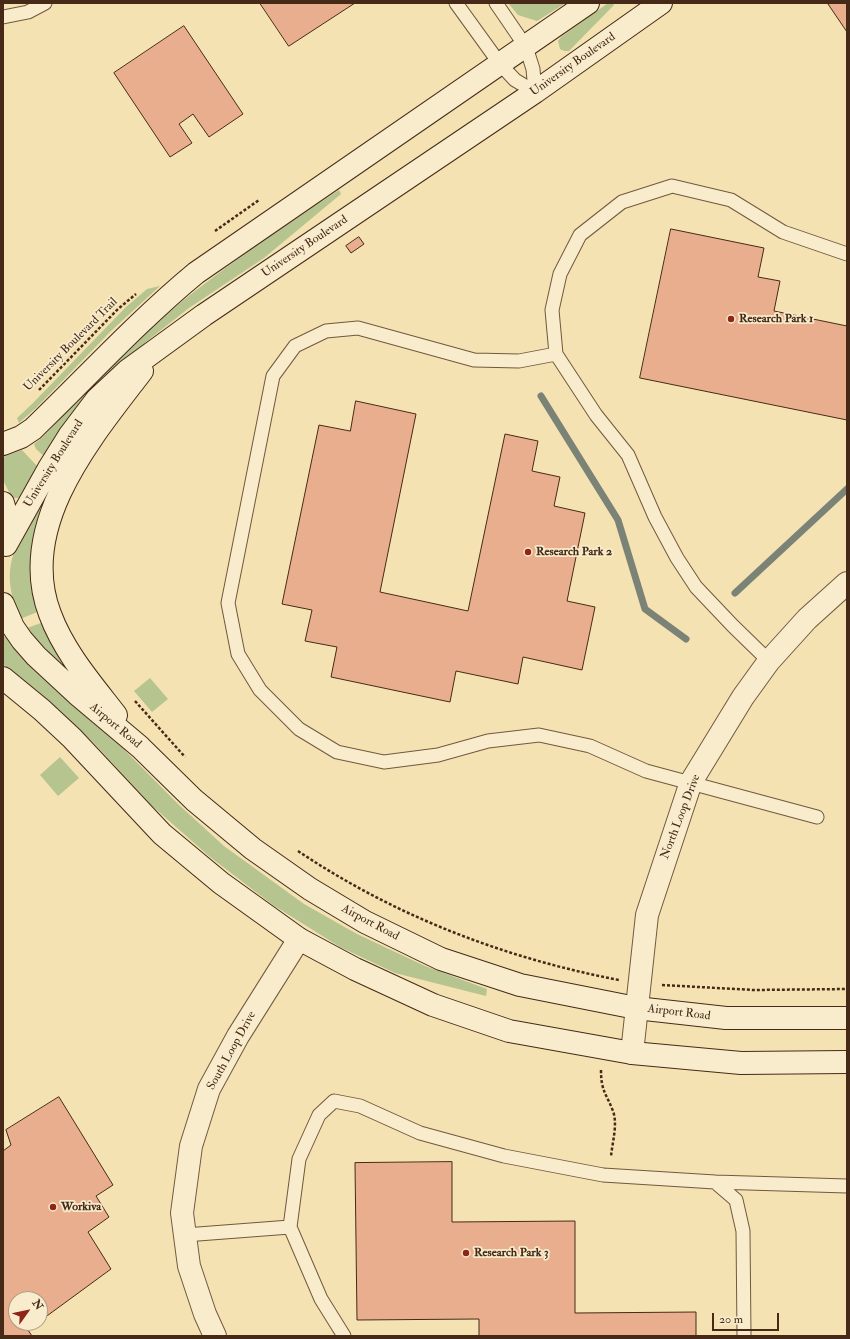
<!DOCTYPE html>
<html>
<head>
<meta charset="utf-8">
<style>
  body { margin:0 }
  #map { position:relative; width:850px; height:1339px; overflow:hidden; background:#f4e2b2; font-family:"IM FELL Double Pica",serif }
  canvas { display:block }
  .frame { position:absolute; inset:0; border:4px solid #462a17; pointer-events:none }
  .north { position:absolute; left:8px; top:1291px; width:40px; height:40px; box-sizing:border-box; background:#f8eccd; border:1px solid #b19e84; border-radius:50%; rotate:57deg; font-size:11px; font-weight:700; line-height:16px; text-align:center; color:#462a17 }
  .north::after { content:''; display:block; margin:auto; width:14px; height:18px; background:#8f2418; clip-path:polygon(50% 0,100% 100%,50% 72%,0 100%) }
  .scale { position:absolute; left:712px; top:1313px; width:67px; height:18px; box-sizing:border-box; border:2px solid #462a17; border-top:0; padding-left:5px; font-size:12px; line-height:14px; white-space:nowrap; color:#462a17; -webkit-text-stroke:3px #f8eccd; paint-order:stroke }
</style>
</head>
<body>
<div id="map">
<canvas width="850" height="1339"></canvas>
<div class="frame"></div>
<div class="north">N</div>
<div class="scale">20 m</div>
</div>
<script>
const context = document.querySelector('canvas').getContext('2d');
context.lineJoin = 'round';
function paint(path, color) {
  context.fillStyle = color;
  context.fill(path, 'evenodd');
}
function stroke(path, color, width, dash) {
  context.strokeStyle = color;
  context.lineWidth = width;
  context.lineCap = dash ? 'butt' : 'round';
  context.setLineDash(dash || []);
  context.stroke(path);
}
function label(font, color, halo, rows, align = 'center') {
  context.font = font + ' "IM FELL Double Pica",serif';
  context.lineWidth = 3.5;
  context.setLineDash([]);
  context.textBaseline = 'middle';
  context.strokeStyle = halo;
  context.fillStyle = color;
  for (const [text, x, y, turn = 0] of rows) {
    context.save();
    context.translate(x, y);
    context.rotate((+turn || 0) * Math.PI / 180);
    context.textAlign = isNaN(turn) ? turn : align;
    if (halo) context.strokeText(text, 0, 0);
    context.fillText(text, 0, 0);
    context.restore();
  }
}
const green = new Path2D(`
  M508,3h58l-29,18 -19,-6z
  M608,3h4l2,2 -45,46h-5l-4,-2 -2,-8 3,-4z
  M339,190l2,4 -77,64 -75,50 -42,33 -56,55 -46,61 -9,-8 -2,-5 9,-7c34,-35 67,-74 104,-106 60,-53 125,-97 192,-141z
  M160,286l-49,45 -74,76 -18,16 -2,-5 15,-14 94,-97 21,-18z
  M22,450l16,17 -19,31h-7l-9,-18v-23z
  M53,478l4,2c-12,24 -26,50 -25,79 1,17 5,35 8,52l-20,8c-5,-12 -9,-24 -10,-36 -3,-38 26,-74 43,-105z
  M44,622l32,60 -49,-54z
  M7,636l84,80 87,88 46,42 80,58 53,30 68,32 62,23 -1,7 -91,-23 -55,-26 -67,-42 -63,-48 -60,-53 -57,-62 -90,-78v-27z
  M150,678l18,21 -16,13 -18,-21z
  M60,757l19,21 -21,18 -18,-21z`);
const stream = new Path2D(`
  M541,396l77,124 27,89 41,30
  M735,593l112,-104`);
const building = new Path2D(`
  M260,3h95l-66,43z
  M847,3v29l-19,-28z
  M184,26l59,88 -34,23 -16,-23 -14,10 13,19 -22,14 -56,-84z
  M671,229l93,19 -6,29 22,4 -6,30 73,15v94l-207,-42z
  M359,237l5,7 -13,9 -5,-7z
  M356,401l60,13 -36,178 88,19 37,-177 33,7 -6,30 28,6 -6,29 31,7 -18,88 28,6 -13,63 -59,-13 -5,27 -62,-13 -6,31 -119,-25 6,-30 -32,-6 7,-31 -30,-6 37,-179 31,6z
  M59,1097l54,88 -17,11 13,21 -21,15 23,37 -71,52v-22h-24v24h21l-9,7 4,6h-29v-185l8,-6 -5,-15z
  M452,1162v60l123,-1v92l121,-1v24h-217v-17l-122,1 -2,-157z`);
const path = new Path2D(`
  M215,231l44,-31
  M39,390l79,-81 18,-15
  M135,701l50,56
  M298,851c97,65 206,107 321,129
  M662,985l92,5 93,-1
  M601,1070c0,21 5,23 12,41 5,14 -1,32 -2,46`);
const lane = new Path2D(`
  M456,3l44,61 15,16 20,12
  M496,3l30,44 7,22 2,23
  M3,17l25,-5 17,-9
  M556,354l-37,7 -45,-1 -116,-32 -32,3 -31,15 -22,30 -45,227 10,51 22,36 39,39 38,23 47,10 54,-7 50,-14 51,-6 51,11 56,25 171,46
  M769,661l-36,-35 -37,-39 -19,-29 -22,-41 -27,-62 -32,-40 -40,-61 -4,-44 8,-36 20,-39 42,-33 50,-16 59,14 52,32 64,22
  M715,1182l132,4
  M185,1235l105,-8
  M344,1336l-23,-37 -31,-72 9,-68 20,-44 15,-14 26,5 60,27 84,23 99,19 112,7 21,18 7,31 1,105`);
const street = new Path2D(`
  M632,1053l15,-138 44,-133 52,-85 26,-36 38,-42 40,-36
  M215,1336l-10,-22 -16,-48 -7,-53 9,-67 18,-57 29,-53 61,-97`);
const secondary = new Path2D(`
  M3,444l18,-7 12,-8c54,-52 105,-108 163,-156l392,-270
  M3,503l4,14 -1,25
  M6,545l43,-77 20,-32 28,-37 30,-28 77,-56 331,-223 126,-89
  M3,604l10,23 9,13 14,16 41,38 63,53 54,53 59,49 57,40 55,33 76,37 79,26 116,23 90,10h121
  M3,678l39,32 30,28 90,96 59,49 78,56 56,30 78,36 76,26 123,22 109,10 106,-1
  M116,715c-24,-31 -52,-63 -66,-101 -34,-89 41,-176 92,-243`);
const markers = [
  [731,319,4,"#8f2418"],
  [528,552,4,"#8f2418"],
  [53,1207,4,"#8f2418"],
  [466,1253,4,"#8f2418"]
];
const streetNames = [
  ["University Boulevard",573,65,-35],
  ["University Boulevard",305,247,-34],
  ["University Boulevard Trail",71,345,-45],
  ["University Boulevard",54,464,-58],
  ["Airport Road",115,726,40],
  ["North Loop Drive",681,817,-69],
  ["Airport Road",370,923,28],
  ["Airport Road",679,1013,7],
  ["South Loop Drive",232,1051,-61]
];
const poiNames = [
  ["Research Park 1",739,319],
  ["Research Park 2",536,552],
  ["Workiva",61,1207],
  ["Research Park 3",474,1253]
];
paint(green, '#b6c48f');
stroke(stream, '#7b8276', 7);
paint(building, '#e8ae8e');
stroke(building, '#462a17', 1);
stroke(lane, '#72583e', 15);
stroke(street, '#72583e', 24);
stroke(secondary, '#462a17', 24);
stroke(path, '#462a17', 2.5, [3, 2]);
stroke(lane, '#f8eccd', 13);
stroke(street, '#f8eccd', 22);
stroke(secondary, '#f8eccd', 22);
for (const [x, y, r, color] of markers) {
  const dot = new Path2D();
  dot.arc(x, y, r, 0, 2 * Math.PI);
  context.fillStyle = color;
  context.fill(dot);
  stroke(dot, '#f8eccd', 1.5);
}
label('12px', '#462a17', '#f8eccd', streetNames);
label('bold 12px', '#462a17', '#f8eccd', poiNames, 'left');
</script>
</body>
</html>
